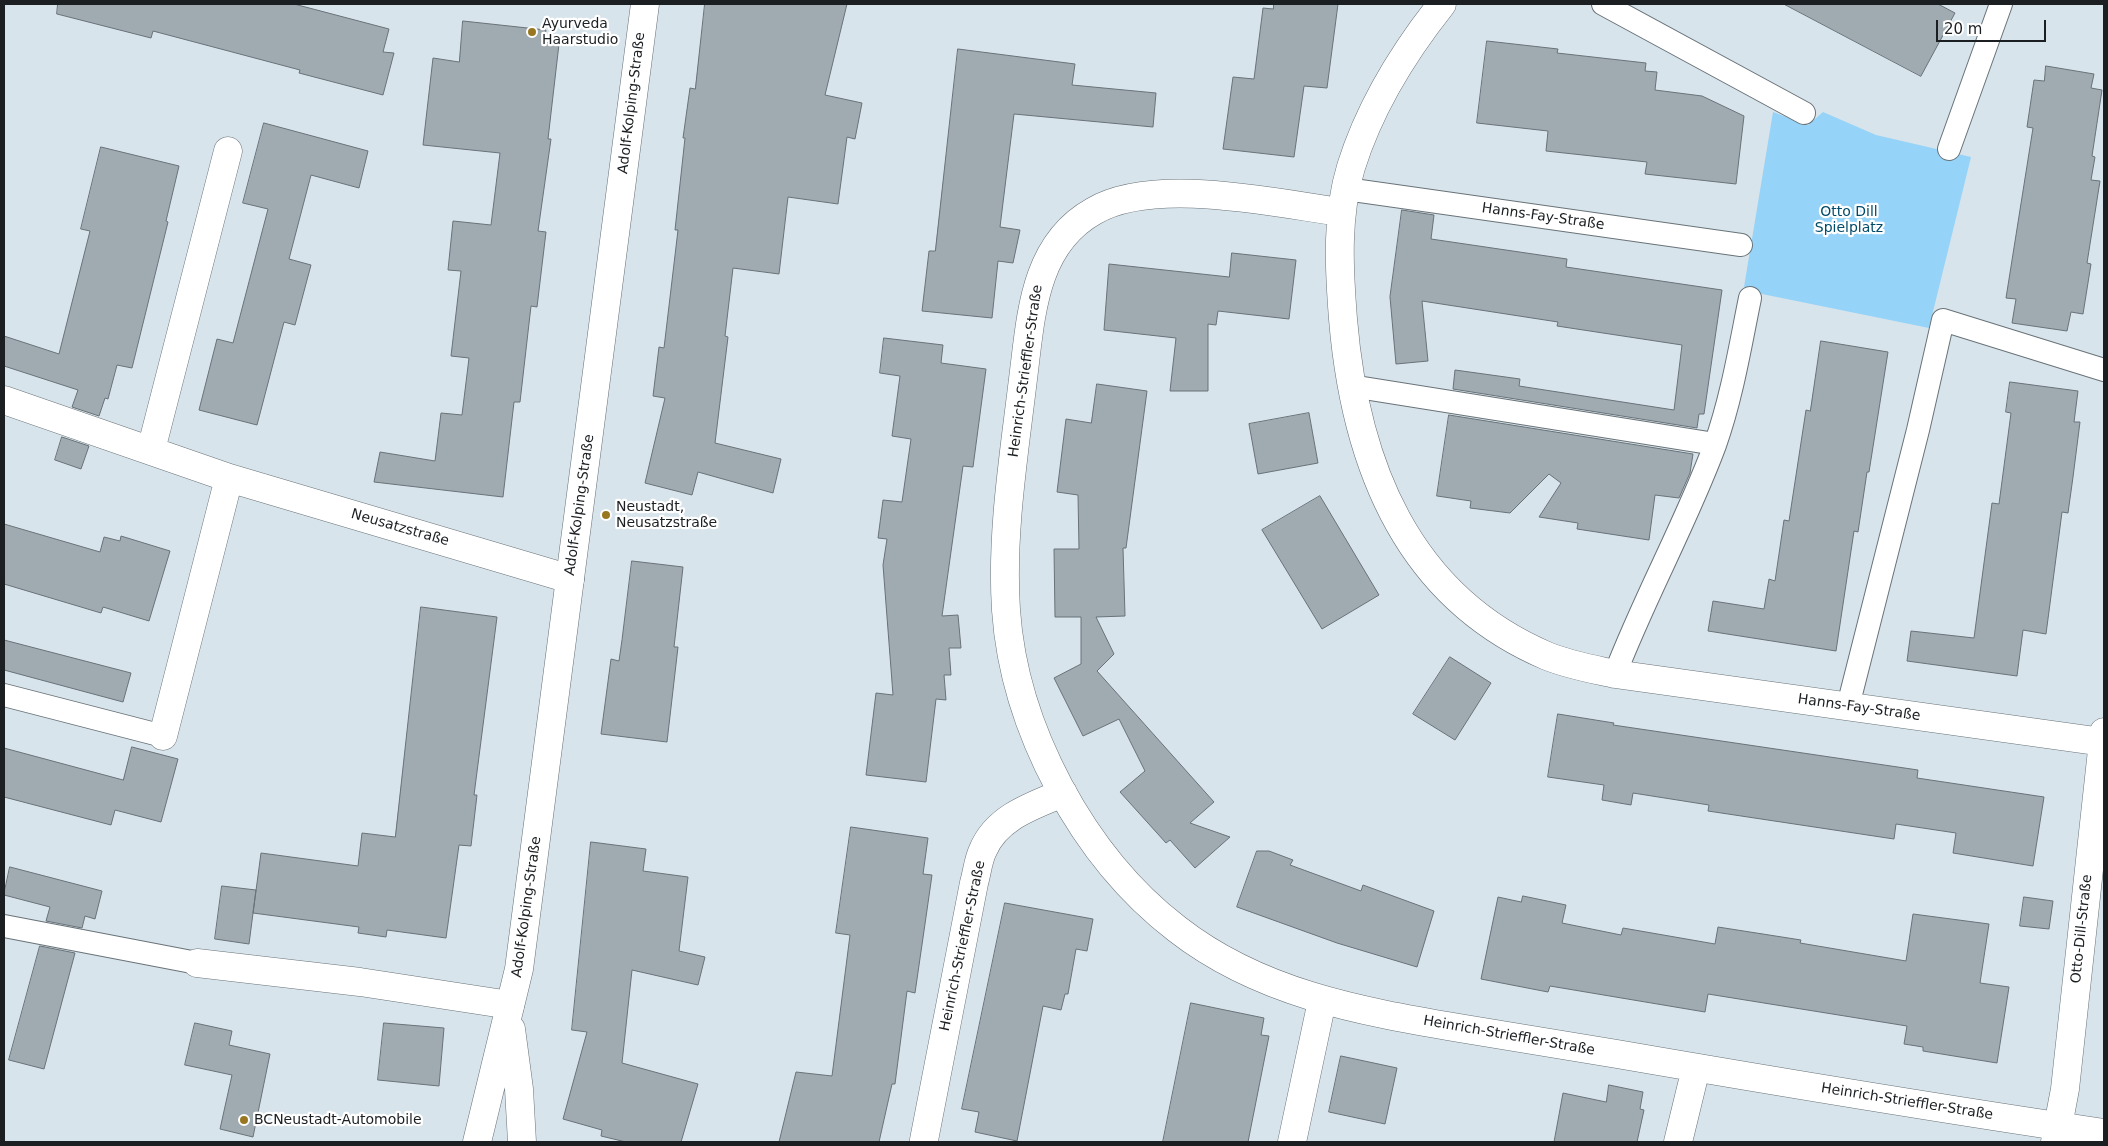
<!DOCTYPE html>
<html>
<head>
<meta charset="utf-8">
<style>
  body { margin:0 }
  #map { position:relative; width:2108px; height:1146px; overflow:hidden; background:#d8e4eb; font-family:"DejaVu Sans",sans-serif }
  canvas { display:block }
  .frame { position:absolute; inset:0; border:5px solid #1b1f22; pointer-events:none }
  .scale { position:absolute; left:1936px; top:20px; width:110px; height:22px; box-sizing:border-box; border:2px solid #1b1f22; border-top:0; padding-left:6px; font-size:15px; line-height:18px; white-space:nowrap; color:#1b1f22; -webkit-text-stroke:4px #fff; paint-order:stroke }
</style>
</head>
<body>
<div id="map">
<canvas width="2108" height="1146"></canvas>
<div class="frame"></div>
<div class="scale">20 m</div>
</div>
<script>
const context = document.querySelector('canvas').getContext('2d');
context.lineJoin = 'round';
function paint(path, color) {
  context.fillStyle = color;
  context.fill(path, 'evenodd');
}
function stroke(path, color, width, dash) {
  context.strokeStyle = color;
  context.lineWidth = width;
  context.lineCap = dash ? 'butt' : 'round';
  context.setLineDash(dash || []);
  context.stroke(path);
}
function label(font, color, halo, rows, align = 'center') {
  context.font = font + ' "DejaVu Sans",sans-serif';
  context.lineWidth = 4.5;
  context.setLineDash([]);
  context.textBaseline = 'middle';
  context.strokeStyle = halo;
  context.fillStyle = color;
  for (const [text, x, y, turn = 0] of rows) {
    context.save();
    context.translate(x, y);
    context.rotate((+turn || 0) * Math.PI / 180);
    context.textAlign = isNaN(turn) ? turn : align;
    if (halo) context.strokeText(text, 0, 0);
    context.fillText(text, 0, 0);
    context.restore();
  }
}
const green = new Path2D(`
  M1773,112l35,13 15,-13 53,23 95,22 -42,171 -167,-34 -18,-7z`);
const building = new Path2D(`
  M58,4h236l95,25 -6,23 11,1 -11,42 -84,-22 1,-3 -147,-39 -2,7 -94,-24z
  M705,4h142l-22,91 37,8 -7,36 -8,-2 -9,67 -50,-7 -9,77 -46,-6 -8,68 3,1 -13,106 66,16 -8,34 -75,-21 -6,23 -47,-12 20,-85 -12,-2 6,-49 5,1 14,-118h-3l10,-92h-2l7,-50 5,1z
  M1274,4h64l-11,84 -23,-2 -10,71 -71,-8 10,-72 21,2 9,-71 10,1z
  M1784,4h154l17,9 -34,63z
  M463,21l83,9 -2,12 15,2 -11,95h3l-13,92 8,1 -9,75 -6,-1 -11,96h-6l-11,95 -129,-15 6,-30 55,9 6,-48 21,2 7,-57 -18,-2 10,-85 -13,-1 5,-49 38,4 9,-72 -77,-8 10,-87 26,4z
  M1487,41l71,8 -1,4 89,10 -1,8 12,1 -2,18 47,6 42,20 -8,68 -91,-10 2,-12 -101,-11 2,-20 -71,-8z
  M958,49l117,15 -3,21 84,8 -3,34 -139,-13 -14,113 20,3 -7,33 -15,-2 -6,57 -70,-7 7,-60h6z
  M2046,66l48,8 -3,14 11,2 -10,66 3,1 -4,23 9,1 -13,82 4,1 -8,50 -12,-2 -4,19 -55,-8 4,-24 -10,-1 27,-170 -6,-1 7,-47 10,1z
  M264,123l104,28 -9,37 -48,-13 -22,84 22,6 -16,60 -11,-3 -27,103 -58,-15 18,-71 16,4 35,-134 -25,-6z
  M101,147l78,19 -13,55 2,1 -36,146 -15,-3 -9,34 -3,-1 -6,18 -27,-9 6,-17 -74,-24v-30l55,18 31,-123 -9,-2z
  M1402,210l32,5 -3,24 136,20 -1,8 156,23 -18,124h-5l-2,14 -244,-39 2,-19 65,9 -1,7 155,24 8,-65 -125,-19 1,-4 -136,-21 6,60 -32,3 -6,-67z
  M1232,253l64,7 -7,59 -71,-8 -2,14 -8,-1v67h-38l6,-53 -72,-8 5,-66 120,13z
  M884,338l59,7 -2,18 45,6 -13,98 -10,-1 -21,150 16,-1 3,33h-12l2,27h-7l2,25 -10,-1 -10,83 -60,-7 10,-82 17,2 -10,-130 4,-26 -9,-1 5,-38 19,2 9,-63 -19,-3 8,-60 -20,-3z
  M1821,341l67,11 -19,120h-2l-9,60 -4,-1 -18,120 -128,-20 5,-30 51,8 5,-30 6,2 9,-61 5,1 17,-111 4,1z
  M2010,382l68,9 -4,31h6l-7,55 -5,36 -6,-1 -16,122 -23,-4 -6,46 -110,-15 4,-30 63,7 18,-135 7,1 12,-91 -5,-1z
  M1097,384l50,7 -21,157h-3l2,68 -29,1 18,37 -17,17 117,131 -24,21 40,14 -35,31 -25,-28 -4,3 -46,-51 25,-21 -26,-52 -36,17 -29,-58 27,-14v-47h-26l-1,-68h25l-1,-54 -21,-3 9,-73 25,4z
  M1309,413l9,50 -60,11 -9,-50z
  M1449,415l244,39 -3,19 -11,25 -24,-3 -6,45 -72,-11 1,-6 -39,-6 22,-34 -12,-9 -39,39 -40,-5 1,-7 -34,-5z
  M62,437l27,9 -8,23 -26,-9z
  M1320,496l59,99 -57,34 -60,-99z
  M4,524l96,28 4,-15 16,4 1,-5 49,15 -21,70 -46,-14 -2,6 -97,-29z
  M632,561l51,6 -9,80h4l-11,95 -66,-8 10,-75 8,2 3,-21z
  M421,607l76,10 -23,178h3l-6,51 -12,-1 -13,93 -59,-8 -1,7 -28,-4 1,-6 -106,-14 8,-60 97,13 4,-33 33,4z
  M4,640l127,33 -8,29 -119,-32z
  M1450,657l41,26 -36,57 -42,-26z
  M1558,714l56,9 -1,2 305,45 -1,8 127,19 -11,69 -80,-13 3,-20 -60,-9 -2,15 -186,-28 1,-6 -76,-12 -2,12 -29,-5 2,-15 -56,-8z
  M132,747l46,12 -17,63 -46,-12 -4,15 -107,-28v-49l119,32z
  M851,827l77,11 -5,36 9,1 -5,35 -12,83 -8,-2 -12,93h-3l-13,58h-100l17,-70 36,4 18,-141 -14,-2z
  M591,842l55,7 -3,22 45,6 -9,74 26,6 -7,28 -66,-15 -10,93 76,21 -17,58h-55l-25,-6 1,-6 -39,-11 24,-87 -15,-2z
  M1257,851h12l24,9 -3,5 71,26 2,-6 71,26 -17,56 -80,-24 -100,-36z
  M10,867l92,24 -7,28 -10,-3 -3,12 -36,-7 4,-14 -46,-12z
  M222,886l34,4 -7,54 -34,-5z
  M1523,896l43,9 -4,18 59,12 2,-7 92,16 3,-17 83,13 -1,3 106,18 7,-47 76,10 -9,59 29,4 -12,76 -74,-12v-4l-19,-3 3,-18 -199,-32 -3,18 -155,-26 -2,6 -67,-13 17,-82 23,5z
  M2024,897l29,4 -4,28 -29,-3z
  M1005,903l88,16 -6,32 -11,-2 -8,45h-3l-4,16 -18,-4 -26,135 -42,-9 4,-20 -17,-3z
  M40,946l35,7 -31,116 -35,-9z
  M1191,1003l73,15 -3,17 8,1 -21,106h-85z
  M195,1023l37,8 -3,14 41,9 -17,83 -33,-8 12,-54 -47,-10z
  M384,1023l60,5 -5,58 -61,-6z
  M1341,1056l56,12 -12,56 -56,-12z
  M1609,1085l34,7 -3,17 4,1 -7,32h-83l9,-49 43,9z`);
const service = new Path2D(`
  M1603,4l201,109
  M1949,149l52,-145
  M1346,189l395,56
  M1351,386l364,58
  M1615,674c30,-78 71,-151 100,-229 17,-48 25,-98 35,-147
  M4,695l159,41
  M1848,706l70,-276 25,-110 161,50
  M4,926l193,37`);
const minor = new Path2D(`
  M1442,4c-39,49 -72,102 -91,163 -15,49 -12,101 -8,152 12,144 63,277 204,337 22,9 45,13 68,18l488,68
  M1341,212c-67,-9 -187,-36 -247,-1 -61,34 -63,106 -71,168 -9,76 -22,154 -17,231 8,118 77,247 171,319 82,64 182,82 282,99 53,9 106,17 158,26 162,28 325,55 487,79
  M4,400l225,78 341,101
  M151,450l77,-299
  M163,736l66,-258
  M197,963l163,19 150,23
  M924,1140l50,-257c3,-10 4,-23 9,-33 14,-33 49,-44 80,-57
  M1292,1142l30,-141
  M1678,1142l18,-74
  M2055,1142l10,-53 39,-357`);
const tertiary = new Path2D(`
  M511,1029l8,60 3,53
  M477,1142l42,-173 126,-965`);
const markers = [
  [532,32,5,"#997721"],
  [606,515,5,"#997721"],
  [244,1120,5,"#997721"]
];
const poiNames = [
  ["Ayurveda",542,24],
  ["Haarstudio",542,40],
  ["Neustadt,",616,507],
  ["Neusatzstraße",616,523],
  ["BCNeustadt-Automobile",254,1120]
];
const streetNames = [
  ["Adolf-Kolping-Straße",632,103,-83],
  ["Hanns-Fay-Straße",1543,217,8],
  ["Heinrich-Strieffler-Straße",1026,371,-82],
  ["Adolf-Kolping-Straße",580,505,-82],
  ["Neusatzstraße",400,528,16],
  ["Hanns-Fay-Straße",1859,708,8],
  ["Adolf-Kolping-Straße",527,907,-82],
  ["Otto-Dill-Straße",2082,929,-84],
  ["Heinrich-Strieffler-Straße",963,946,-78],
  ["Heinrich-Strieffler-Straße",1509,1036,10],
  ["Heinrich-Strieffler-Straße",1907,1102,9]
];
const parkNames = [
  ["Otto Dill",1849,212],
  ["Spielplatz",1849,228]
];
paint(green, '#96d3f8');
paint(building, '#a0aab1');
stroke(building, '#687278', 1);
stroke(service, '#697379', 24);
stroke(minor, '#697379', 29);
stroke(tertiary, '#697379', 29);
stroke(service, '#fff', 22);
stroke(minor, '#fff', 28);
stroke(tertiary, '#fff', 28);
for (const [x, y, r, color] of markers) {
  const dot = new Path2D();
  dot.arc(x, y, r, 0, 2 * Math.PI);
  context.fillStyle = color;
  context.fill(dot);
  stroke(dot, '#fff', 2);
}
label('14px', '#1b1f22', '#fff', poiNames, 'left');
label('14px', '#1b1f22', '#fff', streetNames);
label('14px', '#004a6a', '#fff', parkNames);
</script>
</body>
</html>
